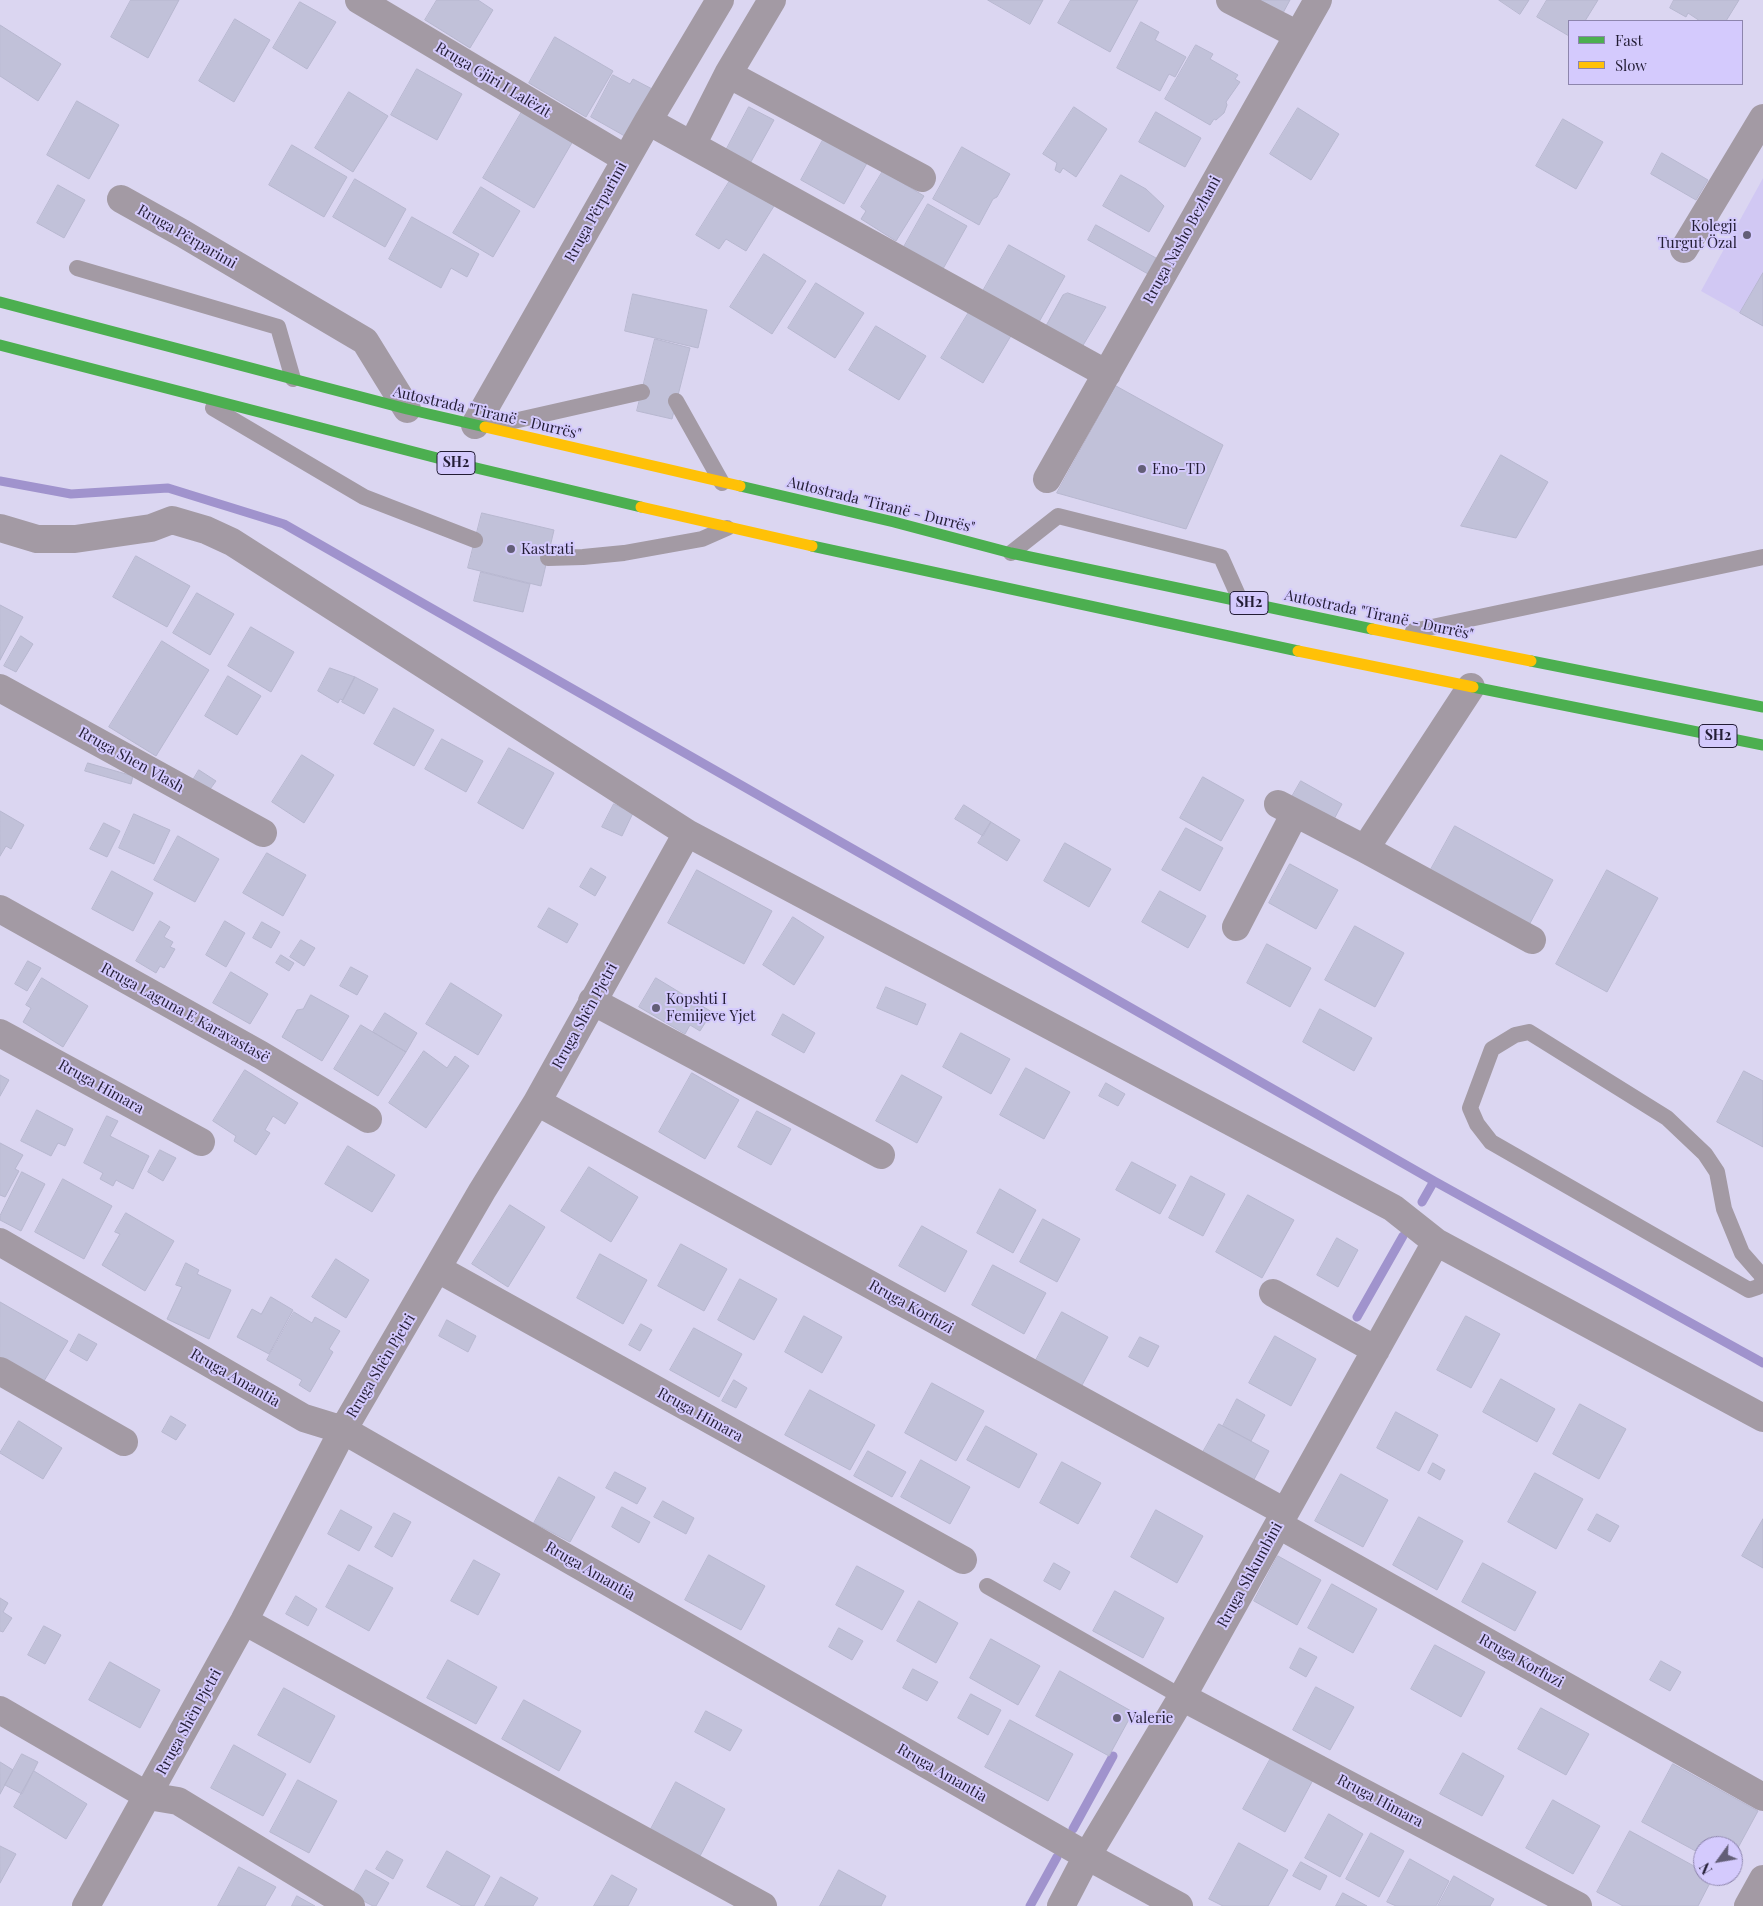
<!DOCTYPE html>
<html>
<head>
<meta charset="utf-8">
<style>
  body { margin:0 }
  #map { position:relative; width:1763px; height:1906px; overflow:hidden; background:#dbd6f1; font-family:"Playfair Display",serif }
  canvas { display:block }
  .legend { position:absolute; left:1568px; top:20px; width:175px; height:65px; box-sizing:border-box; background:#d4cafd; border:1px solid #8d85ad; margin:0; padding:6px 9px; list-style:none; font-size:15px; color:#231d35 }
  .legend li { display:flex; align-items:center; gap:10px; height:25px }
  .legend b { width:25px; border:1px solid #8d85ad }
  .north { position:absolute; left:1693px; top:1836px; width:50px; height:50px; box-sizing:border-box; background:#d4cafd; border:1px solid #8d85ad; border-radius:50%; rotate:238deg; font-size:14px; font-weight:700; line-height:20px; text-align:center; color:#231d35 }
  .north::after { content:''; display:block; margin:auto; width:18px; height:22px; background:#635e77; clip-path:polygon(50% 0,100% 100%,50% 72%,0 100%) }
</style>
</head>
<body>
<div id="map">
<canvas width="1763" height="1906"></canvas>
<ul class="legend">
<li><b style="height:6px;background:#4caf50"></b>Fast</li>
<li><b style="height:6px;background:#ffc107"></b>Slow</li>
</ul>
<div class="north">N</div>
</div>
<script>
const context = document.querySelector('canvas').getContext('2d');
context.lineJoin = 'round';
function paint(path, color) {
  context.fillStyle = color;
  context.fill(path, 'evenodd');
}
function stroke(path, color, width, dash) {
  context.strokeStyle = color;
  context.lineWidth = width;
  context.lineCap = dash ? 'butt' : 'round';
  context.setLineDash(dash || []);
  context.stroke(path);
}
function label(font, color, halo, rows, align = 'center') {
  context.font = font + ' "Playfair Display",serif';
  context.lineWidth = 4;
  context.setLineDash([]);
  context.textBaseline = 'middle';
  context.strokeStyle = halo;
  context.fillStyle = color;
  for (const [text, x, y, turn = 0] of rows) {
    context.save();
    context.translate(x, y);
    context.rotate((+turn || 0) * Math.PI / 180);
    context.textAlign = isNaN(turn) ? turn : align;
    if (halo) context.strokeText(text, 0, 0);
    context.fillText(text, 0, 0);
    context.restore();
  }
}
const built = new Path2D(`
  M1763,178v148l-62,-35z`);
const stream = new Path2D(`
  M0,481l71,13 97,-6 116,36 1150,657 -12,21
  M1434,1181l329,182
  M1357,1317l46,-81
  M1073,1829l40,-73
  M1030,1906l27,-49`);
const building = new Path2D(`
  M131,0h48l-31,58 -37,-21z
  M437,0h41l15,10 -23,38 -45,-28z
  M988,0h55l-13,24z
  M1071,0h67l-28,52 -52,-29z
  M1261,0h29l-7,13z
  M1499,0h30l-9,14z
  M1547,0h51l-13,21h-16v15l-32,-19z
  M1674,0h65l-13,21h-26l-12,-8 -2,4 -16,-9z
  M300,2l36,20 -29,47 -34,-21z
  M235,19l35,21 -36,62 -35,-21z
  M1141,22l18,10 -4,8 31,17 -11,20 -6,-3 -9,17 -43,-23z
  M0,25l61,39 -23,37 -38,-25z
  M555,37l58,34 -27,46 -57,-34z
  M1196,45l17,9 -3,5 28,16 -3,4 5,3 -14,20 1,3 -3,8 -8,7 -2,-1 -4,6 -45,-26z
  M417,69l45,25 -25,46 -46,-25z
  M613,75l17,9 3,-5 23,12 -26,48 -39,-22z
  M349,92l39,24 -35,56 -38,-24z
  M77,101l42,24 -30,54 -42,-24z
  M749,107l25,13 -27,49 -24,-13z
  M1074,107l33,22 -31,48 -13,-9 -3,5 -5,-3 2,-7 -14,-9z
  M1298,108l41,26 -28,46 -41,-26z
  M523,110l50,31 -39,67 -51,-30z
  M1156,112l45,26 -16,29 -46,-25z
  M1563,119l40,23 -27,47 -40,-23z
  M828,131l43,25 -27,48 -43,-24z
  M292,145l55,32 -23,40 -55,-32z
  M962,147l48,27 -13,23 -4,2 -14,26 -46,-26z
  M1662,153l46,27 -12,20 -45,-26z
  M883,171l41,25 -28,45 -35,-22 5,-8 -5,-4z
  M1121,175l25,14 18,17 -15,26 -46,-26z
  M355,179l51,30 -21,38 -52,-30z
  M731,179l43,27 -28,45 -20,-12 -7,10 -23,-14z
  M58,185l27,15 -21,38 -27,-15z
  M481,187l39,24 -27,46 -40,-24z
  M928,204l39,22 -28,50 -39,-22z
  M412,217l67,37 -12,23 -16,-9 -10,20 -52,-29z
  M1096,225l60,33 -8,16 -60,-34z
  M1009,245l56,31 -26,46 -56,-31z
  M764,254l42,27 -34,53 -42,-27z
  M1763,273v53l-23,-13z
  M816,283l48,30 -29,45 -47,-30z
  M1068,293l38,14 -27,45 -37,-19 21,-38z
  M633,294l74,16 -9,38 -73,-17z
  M971,309l41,25 -29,49 -42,-25z
  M876,326l50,30 -27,44 -50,-30z
  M655,339l35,9 -18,71 -35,-8z
  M1116,386l107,59 -37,84 -129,-36z
  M1501,455l47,27 -32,56 -55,-12z
  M482,513l72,17 -13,56 -73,-18z
  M136,556l54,30 -23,41 -54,-30z
  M481,572l49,12 -7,28 -49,-11z
  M197,593l37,21 -24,41 -37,-22z
  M0,605l23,12 -23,43z
  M251,627l43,25 -23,40 -43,-26z
  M21,636l12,8 -17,28 -12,-6z
  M162,641l47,29 -53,86 -47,-29z
  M330,668l25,9 -12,23 -3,-1 -2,4 -20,-12z
  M228,676l33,20 -24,39 -32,-19z
  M355,677l23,12 -14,25 -22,-12z
  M394,708l40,22 -20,36 -40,-22z
  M442,739l41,22 -17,31 -41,-23z
  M509,748l45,25 -31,56 -45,-26z
  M302,755l32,20 -30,48 -32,-21z
  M88,763l45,13 -2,8 -46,-13z
  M199,770l17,11 -8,11 -16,-10z
  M1203,777l41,23 -23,41 -41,-23z
  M1301,781l41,23 -11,21 -42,-23z
  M614,804l19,9 -11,23 -20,-9z
  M964,805l27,17 -8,14 -28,-17z
  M0,811l24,14 -13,24 -5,-3 -6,10z
  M134,814l36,16 -16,34 -35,-16z
  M991,822l29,18 -13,21 -29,-18z
  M104,823l16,8 -13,26 -17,-8z
  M1455,826l98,54 -25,47 -99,-54z
  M1186,828l37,20 -23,43 -38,-21z
  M178,836l41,23 -24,43 -41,-22z
  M1065,843l46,26 -22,38 -45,-26z
  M267,853l39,22 -23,41 -40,-23z
  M1290,864l48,26 -22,39 -47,-26z
  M591,868l15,9 -11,19 -15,-9z
  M697,870l75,41 -28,53 -76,-41z
  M1607,870l51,28 -51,94 -51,-28z
  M112,871l41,22 -20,38 -41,-22z
  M1160,891l46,25 -18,32 -46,-26z
  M549,908l29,16 -11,19 -29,-16z
  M793,917l31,20 -30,48 -31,-20z
  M160,921l10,6 -6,10 9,5 -3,5 5,2 -11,19 -4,-2 -4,7 -20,-12z
  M225,921l20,12 -19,34 -20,-12z
  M262,922l18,10 -9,16 -18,-10z
  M1355,926l49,27 -29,54 -50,-27z
  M301,940l14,8 -11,18 -14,-9z
  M1267,944l44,24 -21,39 -43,-24z
  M281,955l13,8 -5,8 -13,-8z
  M28,961l13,7 -14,23 -12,-7z
  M351,967l17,9 -11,19 -17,-9z
  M231,972l37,22 -18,30 -37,-21z
  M42,978l46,28 -25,41 -40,-25 8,-14 -5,-3z
  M656,978l56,34 -12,19 -10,-6 -5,9 -46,-27z
  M451,983l51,32 -24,40 -52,-31z
  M886,987l40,17 -9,21 -40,-17z
  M311,995l38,21 -27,45 -40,-24 15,-27 6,-1z
  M1320,1009l52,29 -18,33 -51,-29z
  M385,1013l32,20 -11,19 -33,-20z
  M783,1014l32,19 -11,20 -32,-18z
  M361,1025l45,27 -28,44 -44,-27z
  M961,1033l49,26 -19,35 -48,-27z
  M424,1051l23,17 8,-12 14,10 -43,62 -37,-25z
  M1026,1068l44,24 -26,47 -44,-24z
  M245,1070l53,33 -13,21 -12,-8 -8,14 5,3 -14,22 -22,-14 2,-5 -23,-15z
  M1744,1071l19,10v66l-46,-25z
  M692,1073l47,27 -34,59 -46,-27z
  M0,1075l9,5 -9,16z
  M902,1075l40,22 -25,46 -41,-22z
  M1106,1083l19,11 -7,12 -19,-10z
  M37,1110l36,19 -8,17 -7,-3 -7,13 -30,-15z
  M757,1111l34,18 -20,36 -33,-18z
  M107,1116l11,5 -8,15 39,20 -16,33 -17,-9 -3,6 -13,-7 3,-6 -19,-10z
  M0,1143l23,12 -8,14 4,2 -14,26 -5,-2z
  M348,1146l47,29 -23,37 -47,-28z
  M160,1150l16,8 -13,23 -15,-9z
  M1132,1162l44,23 -16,29 -44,-24z
  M589,1167l49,30 -27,45 -50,-31z
  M22,1172l23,12 -24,47 -21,-11v-4z
  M1191,1176l34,18 -22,42 -34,-18z
  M63,1179l49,27 -28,53 -49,-27z
  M1000,1189l36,21 -23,43 -36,-20z
  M1248,1195l46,25 -32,58 -46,-26z
  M510,1205l35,22 -37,60 -36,-23z
  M126,1213l48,28 -29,50 -43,-26 18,-31 -5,-2z
  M1043,1219l37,20 -23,43 -37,-20z
  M922,1226l45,25 -22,41 -46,-26z
  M1337,1238l21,12 -20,37 -21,-12z
  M681,1244l46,25 -23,42 -46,-25z
  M600,1254l47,26 -24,44 -46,-26z
  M336,1259l33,21 -23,38 -34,-21z
  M186,1263l13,7 -2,4 34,16 -22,49 -42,-20 15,-32 -6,-2z
  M993,1265l53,28 -22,41 -52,-29z
  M740,1279l37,20 -23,41 -36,-20z
  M271,1297l22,13 -24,44 -32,-17 15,-28 9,5z
  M0,1302l68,39 -24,40 -44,-19z
  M294,1312l18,11 3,-6 25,14 -11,18 4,3 -23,40 -11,-7 3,-5 -35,-20z
  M1062,1312l46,25 -27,50 -46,-25z
  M804,1316l38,21 -20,36 -37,-21z
  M1466,1316l34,18 -29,54 -34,-18z
  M447,1320l29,16 -8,16 -29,-16z
  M641,1324l11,6 -12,21 -11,-6z
  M694,1328l48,26 -23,43 -49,-27z
  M79,1334l18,10 -10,17 -17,-10z
  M1275,1336l41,23 -25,47 -42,-23z
  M1140,1337l19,9 -11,21 -19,-10z
  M1501,1379l54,30 -18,33 -54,-30z
  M734,1380l13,8 -11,20 -14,-7z
  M932,1383l52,28 -28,50 -51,-28z
  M810,1390l65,35 -25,45 -65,-35z
  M1237,1399l28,16 -14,26 -28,-15z
  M1580,1404l46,25 -27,50 -46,-25z
  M1396,1412l42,23 -19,36 -42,-23z
  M171,1416l15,9 -10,15 -14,-8z
  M19,1421l43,27 -19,31 -43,-26z
  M1219,1424l50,27 -20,38 -51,-28z
  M986,1426l51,28 -18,34 -52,-28z
  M868,1451l38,21 -14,25 -38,-21z
  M921,1460l49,27 -20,37 -49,-27z
  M1062,1462l39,21 -23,41 -38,-21z
  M1433,1463l12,7 -5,10 -12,-7z
  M615,1472l31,16 -9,16 -31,-16z
  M1535,1473l48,26 -27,50 -48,-27z
  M1341,1474l47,26 -25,47 -48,-26z
  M559,1477l36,20 -25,45 -36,-19z
  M663,1501l31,17 -8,16 -32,-17z
  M622,1507l28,15 -11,21 -27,-16z
  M341,1510l31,17 -13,24 -31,-17z
  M1156,1510l47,26 -26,47 -46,-26z
  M394,1513l17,9 -19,35 -17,-10z
  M1597,1514l22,12 -9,16 -22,-12z
  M1419,1517l44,24 -26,49 -44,-25z
  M1763,1519v49l-21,-12z
  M709,1555l56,31 -24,44 -56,-30z
  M1278,1556l43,24 -24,45 -43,-24z
  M474,1560l26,14 -22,41 -27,-14z
  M1054,1563l16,9 -10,18 -16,-9z
  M1483,1563l53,29 -21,39 -53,-29z
  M349,1565l44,23 -24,43 -43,-24z
  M857,1566l47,25 -22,39 -46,-25z
  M1332,1584l45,25 -24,44 -45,-25z
  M1115,1591l49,27 -21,40 -50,-27z
  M296,1596l21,13 -9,17 -22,-12z
  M0,1598l8,5 -5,9 9,6 -9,14 -3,-1z
  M919,1601l39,22 -22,40 -39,-22z
  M44,1626l17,9 -16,29 -17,-9z
  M839,1628l24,13 -11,19 -23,-13z
  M991,1639l49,27 -22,39 -48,-27z
  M1435,1645l50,27 -24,45 -50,-28z
  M1300,1648l17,9 -11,20 -16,-9z
  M448,1660l49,27 -21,37 -49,-26z
  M1661,1661l20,11 -11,19 -20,-11z
  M110,1662l50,28 -20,38 -51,-28z
  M913,1669l25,13 -11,19 -24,-13z
  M1060,1671l73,41 -24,44 -73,-40z
  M1316,1687l38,20 -24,43 -37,-20z
  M284,1688l51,28 -25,47 -52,-28z
  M971,1694l30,16 -13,25 -30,-17z
  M524,1700l57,31 -22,40 -57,-32z
  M1541,1708l48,26 -23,41 -48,-26z
  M706,1711l36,19 -12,21 -35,-19z
  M1010,1720l63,34 -25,47 -63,-34z
  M234,1745l52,29 -23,42 -52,-28z
  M1463,1753l41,23 -22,40 -42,-22z
  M22,1754l16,8 -16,32 -17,-9z
  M1271,1758l42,22 -28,52 -42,-23z
  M0,1762l13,8 -13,24z
  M1673,1764l85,47 -25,46v-11h-30v9l-61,-33z
  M34,1771l53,33 -21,35 -52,-32z
  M298,1780l39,21 -28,52 -39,-21z
  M676,1782l49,27 -25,47 -49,-27z
  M1553,1800l47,26 -27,48 -47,-26z
  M1329,1814l34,20 -23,43 -35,-19z
  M1630,1831l73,40v5l10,1 -15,29h-75l-26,-14z
  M1371,1833l33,18 -25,46 -33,-18z
  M1239,1843l49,27 -20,36h-45l-14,-7z
  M0,1846l16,8 -16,29z
  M387,1851l16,9 -10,19 -17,-10z
  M447,1851l43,25 -16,30h-12l-35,-19z
  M1410,1859l39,22 -13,25h-40l-9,-4z
  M1301,1862l26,14 -7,14 -27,-14z
  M239,1867l37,20 -11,19h-47z
  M366,1870l23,13 -13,23h-3l-21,-11z
  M839,1870l47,26 -5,10h-61z
  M612,1875l25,14 -9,17h-34z
  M1454,1876l40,23 -4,7h-52z
  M501,1877l37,21 -5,8h-48z
  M1343,1893l24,13h-31z
  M297,1896l18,10h-23z`);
const lane = new Path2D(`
  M77,268l201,59 15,52
  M676,401l46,82
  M213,408l151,89 111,43
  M496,425l146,-33
  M1011,553l47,-37 163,41 20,45
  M548,558l35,-1 41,-4 78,-14 25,-11
  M1413,631l350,-74
  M1763,1277l-21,-24 -18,-44 -7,-37 -12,-18 -38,-36 -138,-86 -14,3 -23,14 -22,59 7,16 14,18 258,148 9,-3 5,-5
  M987,1586l195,111`);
const street = new Path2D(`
  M359,0l267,159
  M1230,0l68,35
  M728,74l194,104
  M648,121l459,253
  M692,145l36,-71 44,-74
  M121,199l61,34 183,108 42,68
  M1684,249l79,-131
  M475,425l173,-304 72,-121
  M1047,479l271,-479
  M0,528l37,11h38l76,-11 21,-8 34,10 26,12 455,291 706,375 43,34 327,176
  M0,688l263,145
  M1278,804l87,45 167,91
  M1365,849l106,-162
  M0,909l261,146 107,64
  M1236,927l59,-114
  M592,1001l289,154
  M0,1033l201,109
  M537,1102l748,410
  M0,1242l304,176 39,12 744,426 92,50
  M438,1269l525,291
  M1273,1293l103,57
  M0,1371l124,71
  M1279,1525l484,272
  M244,1621l519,285
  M1182,1697l396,209
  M0,1710l148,86 30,5 173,105
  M86,1906l158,-285 99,-191 139,-239 55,-89 150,-269
  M1061,1906l26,-50 95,-159 254,-455
  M1748,1906l15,-27`);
const fast = new Path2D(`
  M0,302l407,107 78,18
  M0,345l472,122 169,40
  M740,486l154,36 117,31 361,76
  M812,546l486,105
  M1531,661l232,46
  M1473,687l290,58`);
const slow = new Path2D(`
  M485,427l255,59
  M641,507l171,39
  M1372,629l159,32
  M1298,651l175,36`);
const markers = [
  [1747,235,5,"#635e77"],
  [1142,469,5,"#635e77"],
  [511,549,5,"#635e77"],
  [656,1008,5,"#635e77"],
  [1117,1718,5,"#635e77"]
];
const shields = [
  [456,463,38],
  [1249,603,38],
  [1718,736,38]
];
const shieldNames = [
  ["SH2",456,463],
  ["SH2",1249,603],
  ["SH2",1718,736]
];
const streetNames = [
  ["Rruga Gjiri I Lalëzit",493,80,31],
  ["Rruga Përparimi",596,212,-61],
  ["Rruga Përparimi",187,237,30],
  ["Rruga Nasho Bezhani",1182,240,-61],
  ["Autostrada \"Tiranë - Durrës\"",487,413,13],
  ["Autostrada \"Tiranë - Durrës\"",881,505,14],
  ["Autostrada \"Tiranë - Durrës\"",1379,615,12],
  ["Rruga Shen Vlash",131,760,29],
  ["Rruga Laguna E Karavastasë",185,1013,29],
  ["Rruga Shën Pjetri",585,1016,-61],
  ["Rruga Himara",101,1087,29],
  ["Rruga Korfuzi",911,1307,29],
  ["Rruga Shën Pjetri",381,1366,-59],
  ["Rruga Amantia",235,1378,30],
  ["Rruga Himara",700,1415,29],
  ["Rruga Amantia",590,1571,30],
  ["Rruga Shkumbini",1250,1575,-61],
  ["Rruga Korfuzi",1521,1661,29],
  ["Rruga Shën Pjetri",189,1722,-61],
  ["Rruga Amantia",942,1773,30],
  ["Rruga Himara",1380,1801,28]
];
const poiNames = [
  ["Kolegji",1737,226,"right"],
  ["Turgut Özal",1737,243,"right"],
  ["Eno-TD",1152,469],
  ["Kastrati",521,549],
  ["Kopshti I",666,999],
  ["Femijeve Yjet",666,1016],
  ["Valerie",1127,1718]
];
paint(built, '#d1c8f3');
stroke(stream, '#a093cd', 9);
paint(building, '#c1c1d9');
stroke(building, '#b7b7cf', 1);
stroke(lane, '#a39aa4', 16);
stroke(street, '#a39aa4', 28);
stroke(fast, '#4caf50', 11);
stroke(slow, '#ffc107', 11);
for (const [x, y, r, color] of markers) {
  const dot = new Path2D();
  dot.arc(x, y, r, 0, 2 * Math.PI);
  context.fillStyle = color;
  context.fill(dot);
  stroke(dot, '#d4cafd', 2);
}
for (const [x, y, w] of shields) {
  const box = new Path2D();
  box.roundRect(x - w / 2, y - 11.5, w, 23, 4);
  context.fillStyle = '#d4cafd';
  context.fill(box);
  stroke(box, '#231d35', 1);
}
label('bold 14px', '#231d35', null, shieldNames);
label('15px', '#231d35', '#d4cafd', streetNames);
label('15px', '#231d35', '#d4cafd', poiNames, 'left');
</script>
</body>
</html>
